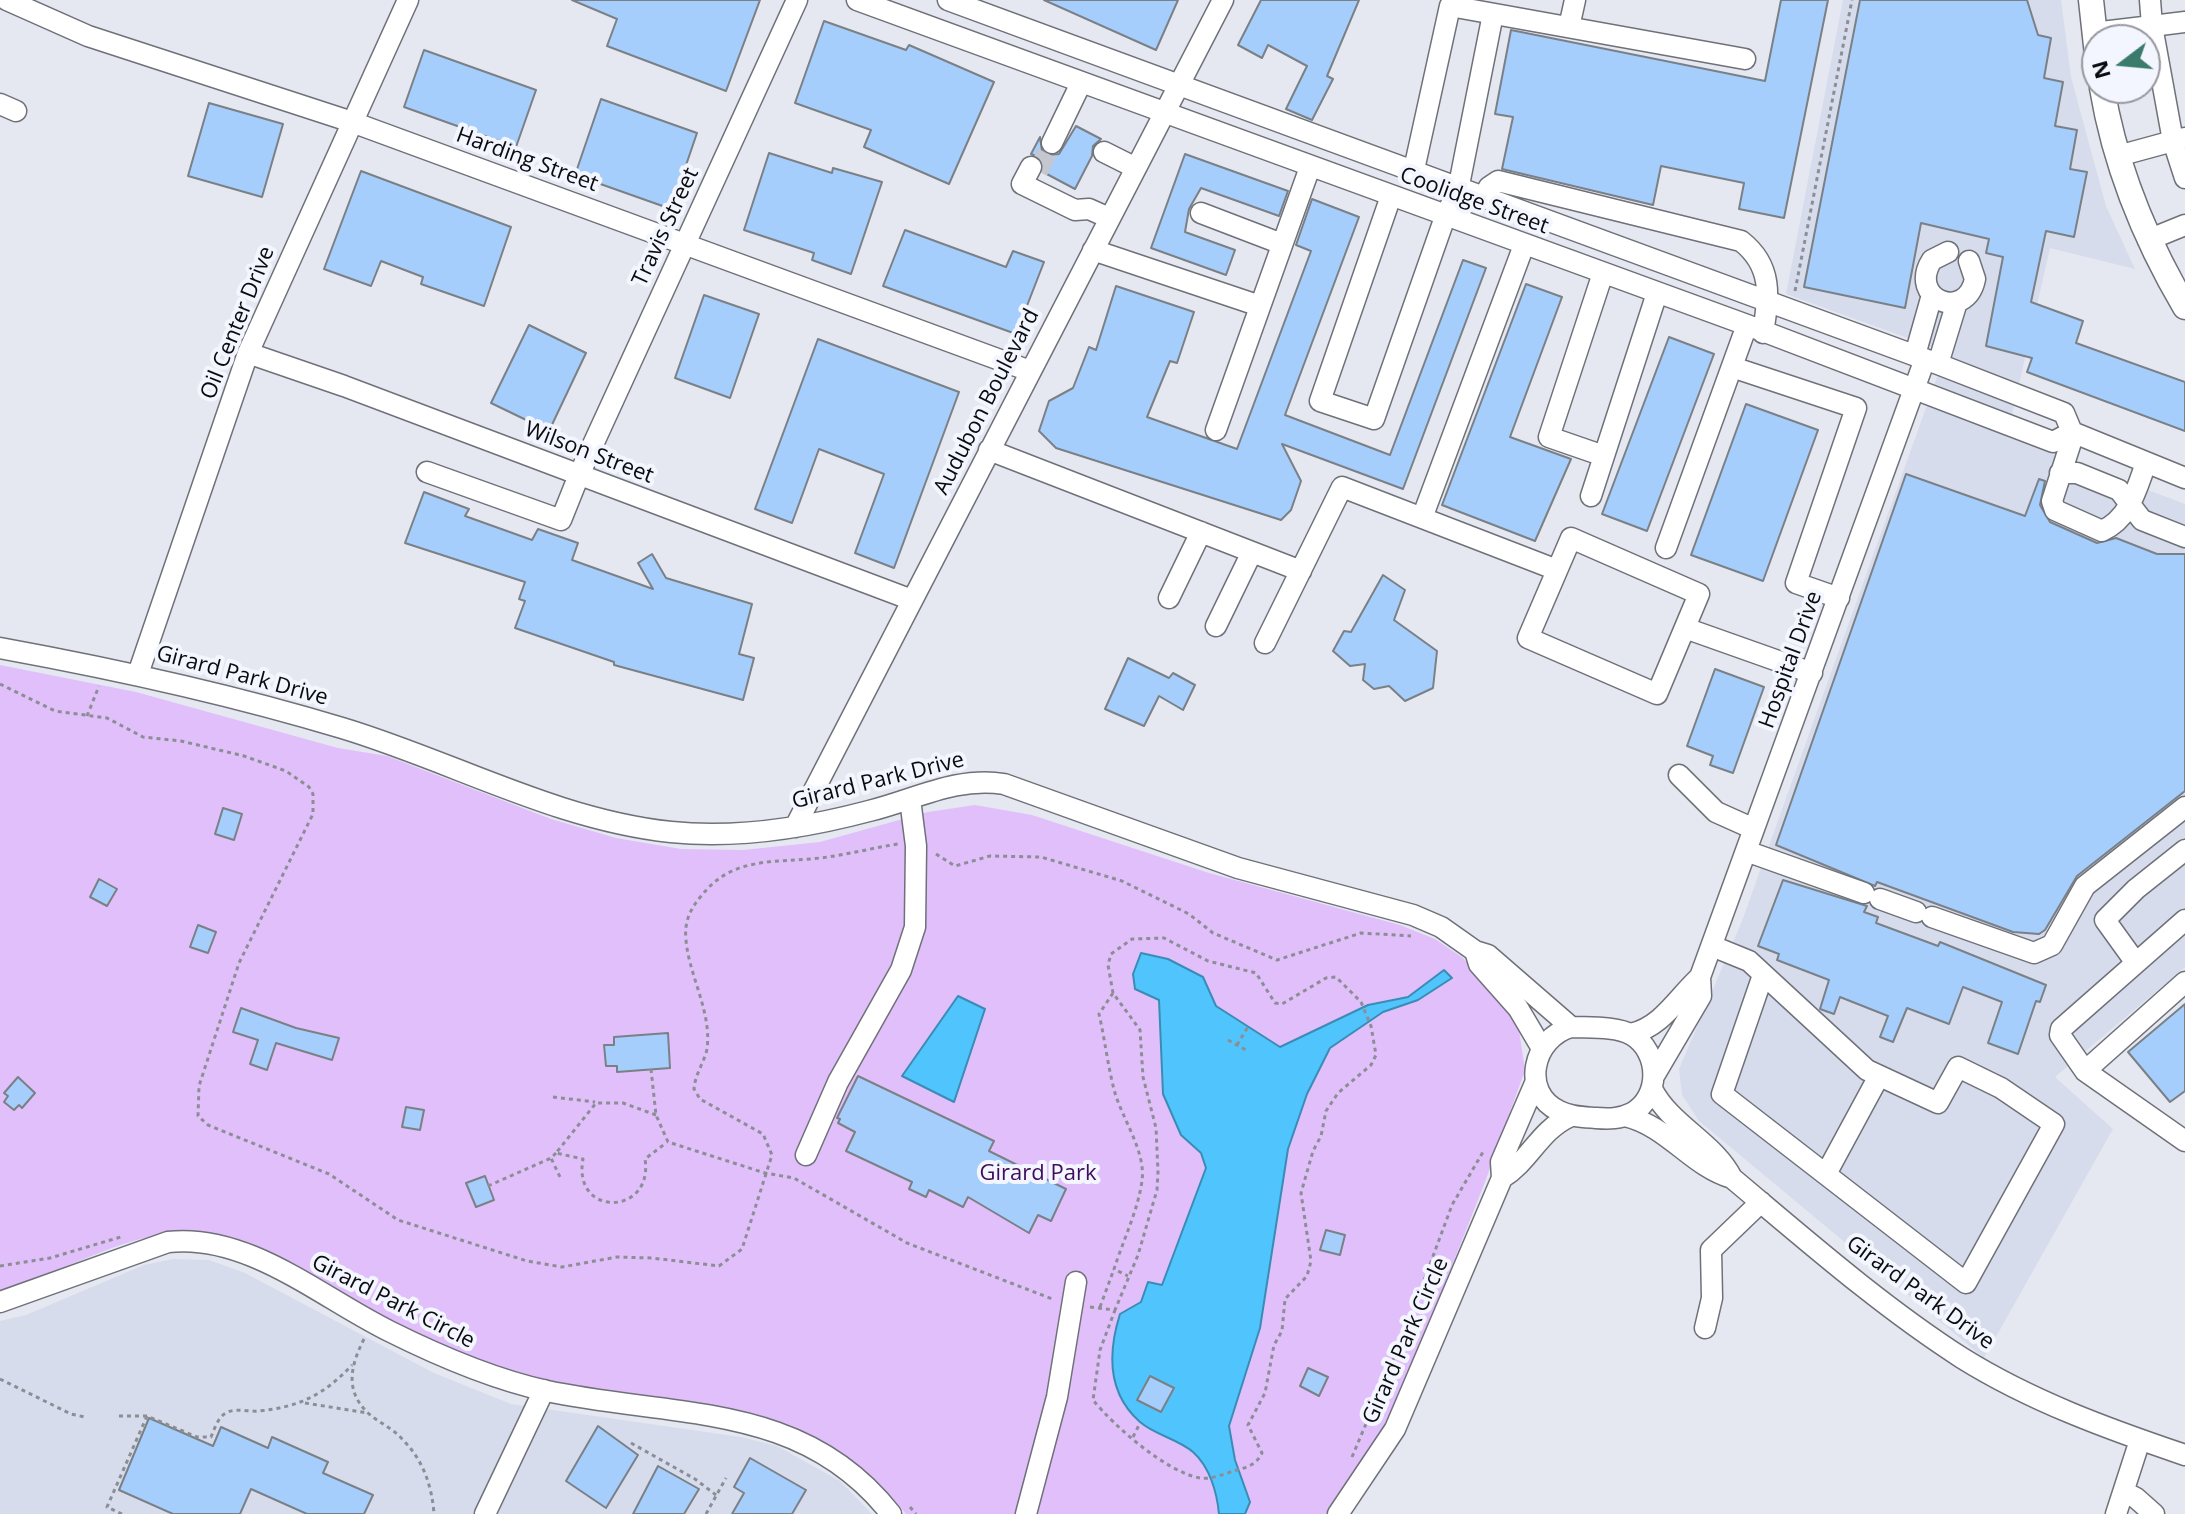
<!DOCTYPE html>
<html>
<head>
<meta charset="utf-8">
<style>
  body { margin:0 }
  #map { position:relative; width:2185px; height:1514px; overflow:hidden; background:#e5e8f1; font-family:"Open Sans",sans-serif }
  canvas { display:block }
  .north { position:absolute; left:2081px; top:24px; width:80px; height:80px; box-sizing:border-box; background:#f3f6fe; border:2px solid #96989e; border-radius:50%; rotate:254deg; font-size:22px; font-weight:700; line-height:32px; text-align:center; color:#0a0b0e }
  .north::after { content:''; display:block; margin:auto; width:28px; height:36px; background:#3a7b6b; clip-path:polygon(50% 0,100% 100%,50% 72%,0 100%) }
</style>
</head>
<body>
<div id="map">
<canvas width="2185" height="1514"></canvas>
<div class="north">N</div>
</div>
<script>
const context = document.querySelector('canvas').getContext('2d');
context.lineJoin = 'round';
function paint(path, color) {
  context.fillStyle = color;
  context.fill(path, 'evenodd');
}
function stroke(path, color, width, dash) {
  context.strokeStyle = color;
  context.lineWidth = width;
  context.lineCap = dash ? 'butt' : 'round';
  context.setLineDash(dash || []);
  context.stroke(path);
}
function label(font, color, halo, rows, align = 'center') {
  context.font = font + ' "Open Sans",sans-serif';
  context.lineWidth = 8;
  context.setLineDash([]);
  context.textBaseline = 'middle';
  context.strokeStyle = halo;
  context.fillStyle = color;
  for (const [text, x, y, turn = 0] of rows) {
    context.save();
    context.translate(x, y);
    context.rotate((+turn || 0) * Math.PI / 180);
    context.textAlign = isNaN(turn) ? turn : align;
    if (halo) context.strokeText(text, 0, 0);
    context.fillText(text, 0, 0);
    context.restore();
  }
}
const built = new Path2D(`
  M1843,0h218l10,77 35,129 29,63 -85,-21 -43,189 178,67v463l-130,110 58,52 -129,229 -285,-237 -17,-26 -3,-26 63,-148 204,-569 -160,-58z
  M173,1259l36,1 36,13 189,100 77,31 230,33 36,9 63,35 32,33h-872v-193l26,-6 118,-50z`);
const green = new Path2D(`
  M0,665l136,27 202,56 49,8 164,63 65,19 65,11 62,1 77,-8 108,-30 47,-7 57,10 177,58 191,52 35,14 28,19 42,47 14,25 6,40 -40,112 -90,228 -69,104h-420c-85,-107 -179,-106 -304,-125 -24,-3 -49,-5 -72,-12 -100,-30 -189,-83 -280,-132 -73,-25 -117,-7 -185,22 -21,9 -42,20 -65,23z`);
const water = new Path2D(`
  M1141,953l27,6 35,18 13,29 64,41 88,-42 40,-8 36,-27 8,8 -34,22 -35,12 -53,36 -23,46 -19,55 -28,179 -31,98 6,34 15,42 -5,12h-26c-2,-21 -9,-47 -26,-62 -15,-13 -38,-17 -53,-30 -33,-29 -32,-70 -20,-108l21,-12 7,-20 14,3 44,-117 -5,-15 -20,-18 -18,-41 -4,-94 -24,-11 -2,-15z
  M958,996l27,13 -31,93 -52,-26z`);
const building = new Path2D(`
  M572,0h188l-34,91 -119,-45 10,-27z
  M1044,0h134l-22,50z
  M1261,0h98l-32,76 6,3 -21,41 -26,-11 21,-43 -39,-21 -6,13 -24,-13z
  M1781,0h47l-44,218 -45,-9 5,-26 -83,-17 -8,39 -151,-36 11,-52 -18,-3 16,-84 254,51z
  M1860,0h167l11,35 13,3 -7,40 19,4 -8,44 22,4 -7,39 17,3 -13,65 -28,-6 -15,71 52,19 -7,22 109,39v49l-158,-59 5,-14 -46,-12 17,-89 -17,-4 3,-14 -68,-16 -16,85 -101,-21z
  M824,21l82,29 3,-5 85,37 -45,102 -85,-37 7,-17 -76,-27z
  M424,50l112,40 -20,57 -112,-40z
  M601,99l96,34 -26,76 -96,-34z
  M209,103l74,21 -21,73 -74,-21z
  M1076,126l25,13 -8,7 -1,10 -17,33 -32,-17 -1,-13 -11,-5 9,-17 2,14 5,4 12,-1z
  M769,153l63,20 1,-5 49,14 -31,92 -39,-14 2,-7 -70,-23z
  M1185,154l103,37 -9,25 -78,-28 -12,21 -4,23 50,18 -9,25 -75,-27z
  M361,171l150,56 -27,79 -63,-22 2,-7 -42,-16 -10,25 -47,-17z
  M1312,199l47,18 -74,198 105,40 73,-195 23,8 -83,221 -121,-45 19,37 -10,29 -10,10 -225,-72 -17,-17 10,-30 24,-13 16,-41 7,3 20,-64 78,26 -17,51 -7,-2 -23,56 90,32 74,-198 -15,-6z
  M905,230l101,37 7,-16 31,11 -28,72 -133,-48z
  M1526,284l36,13 -52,140 61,22 -36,82 -93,-36z
  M704,295l55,19 -29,84 -55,-20z
  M529,325l57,28 -37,78 -58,-28z
  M1669,337l45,17 -67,177 -45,-17z
  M818,339l141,53 -65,176 -39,-15 29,-79 -65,-25 -27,74 -37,-14z
  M1746,404l72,26 -55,151 -72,-26z
  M1906,474l119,42 14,-37 6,2 -5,24 10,17 47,21 19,-5 41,16h28v237l-108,85 -32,54 -6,4 -26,-2 -136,-50 -2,4 -99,-41z
  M424,492l45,17 -4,7 67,24 6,-11 40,14 -6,17 81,29 -15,-26 14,-9 14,24 86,26 -13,50 15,4 -11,42 -129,-35v-3l-99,-34 10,-27 -6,-2 6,-17 -120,-39z
  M1383,575l22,15 -11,30 43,31 -4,37 -28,13 -16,-15 -15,3 -11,-9 2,-16 -15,2 -17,-15 11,-20 7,1z
  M1128,658l41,20 4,-5 22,12 -12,25 -24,-14 -15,30 -39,-17z
  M1715,669l49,18 -31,86 -23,-8 3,-9 -26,-10z
  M223,808l19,6 -8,26 -19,-6z
  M99,879l18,10 -10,17 -17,-9z
  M1783,880l84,26 -3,6 14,5 -2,6 62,23 2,-4 106,43 -6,17 -4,-1 -18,53 -30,-11 14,-41 -39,-15 -14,37 -42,-16 -14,34 -13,-5 8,-21 -48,-19 -6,17 -14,-5 9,-29 -52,-20 2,-6 -21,-8z
  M198,925l18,7 -8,21 -18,-6z
  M2185,1004v87l-15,11 -42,-50z
  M241,1008l55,20 43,10 -7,22 -56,-17 -9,27 -17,-6 8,-24 -25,-8z
  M668,1033l2,35 -53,4v-6h-11l-2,-21h10v-8z
  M858,1076l136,65 -5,10 77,38 -15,32 -13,-6 -9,18 -61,-36 -5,10 -34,-17 -3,7 -17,-8 3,-7 -66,-31 9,-19 -17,-9 2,-4 -3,-1z
  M18,1077l17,16 -13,15 -3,-3 -5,5 -10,-8 4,-6 -4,-3z
  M406,1107l18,3 -4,20 -18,-3z
  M485,1176l9,24 -18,7 -10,-24z
  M1326,1230l19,5 -5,20 -20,-5z
  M1308,1368l20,9 -9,19 -19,-10z
  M1150,1376l24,12 -13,24 -24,-12z
  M149,1418l64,28 8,-19 47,21 4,-11 56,25 -5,11 50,22 -9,19h-57l-56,-25 -11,25h-67l-54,-24z
  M598,1426l40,29 -32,53 -40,-27z
  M750,1458l56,32 -14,24h-60l12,-21 -10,-6z
  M658,1466l41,23 -15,25h-51z`);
const minorTunnel = new Path2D(`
  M1038,171l14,-28`);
const path = new Path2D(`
  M1795,291l57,-291
  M0,684l55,27 52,7 36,19 38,4 63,15 42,15 23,16 4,7v20l-74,149 -40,123 -1,30 10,9 121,49 69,46 129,41 35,6 55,-10 35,1 67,8 23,-17 30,-94 -9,-21 -63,-35 -6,-10c1,-15 10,-26 13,-40 5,-37 -18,-73 -21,-109 -2,-18 4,-31 16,-45 31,-39 73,-32 118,-37 26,-3 52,-10 78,-14
  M87,716l12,-30
  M936,854l19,12 35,-10 51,1 81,24 67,33 24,19 64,27 84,-27 50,3
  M1113,993l-14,21c6,26 9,54 16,79 8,27 31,59 27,88 -4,29 -19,60 -28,88l14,7
  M1228,1040l18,10
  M1237,1045l12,-20
  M651,1069l5,46 12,27 97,31 29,5 113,65 148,57
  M553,1097l42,5
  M656,1115l-33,-12h-27l-40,50 27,6c-11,59 71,57 62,0l21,-16
  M556,1153l-5,5 9,19
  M488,1186l63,-28
  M0,1266l50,-8 74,-22
  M1090,1307l25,3 23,-55 19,-65 1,-18 -2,-44 -13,-51 -3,-47 -27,-37 -5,-28 3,-11 21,-15 32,-1 44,23 48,12 19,30 7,1 44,-26 10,-1 25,25 10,24 5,29 -5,10 -33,28 -12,18 -5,25 -8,15 -12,42 10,68 -4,15 -22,23 -3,32 -8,14 -9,48 -17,32 14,28c-5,11 -14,14 -25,17 -11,3 -26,10 -37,8 -34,-6 -86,-52 -107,-78l7,-50 15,-40
  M1100,1307l14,-38
  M364,1339c-13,26 -20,51 4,74 11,10 25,15 35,27 20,20 29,46 31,74
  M0,1379l71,35 14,3
  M305,1403l63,10
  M119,1416h28l50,21h14c4,-9 7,-21 17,-25 9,-4 21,0 31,-1 40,-4 65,-16 93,-46
  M1133,1437l7,-14
  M631,1443l64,36 21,16
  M1352,1457l54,-128 46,-124 31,-53
  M910,1507l6,7
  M122,1514l-15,-7 40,-91
  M706,1514l20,-36`);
const minor = new Path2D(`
  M7,0l81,36 264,86 678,249
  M857,0l890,325 306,117 19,-10
  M948,0l990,364 126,49 8,19 113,46
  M2150,0l2,26 33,-4
  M1569,27l6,-27
  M2093,33l59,-7 21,115 12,-3
  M0,104l16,7
  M1052,143l29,-60
  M1104,152l32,16
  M2118,156l55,-15 12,37
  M1031,167l-9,17 53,26 14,-1 20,9
  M1413,174l37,-168 295,53
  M1391,196l-71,205 54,18 71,-202 13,-27 35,-176
  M1483,199l6,-12 9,-6 243,60c32,25 28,55 22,92
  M1201,213l81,31
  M2148,240l37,-15
  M1093,250l167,56
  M1948,252l-16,8c-25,39 34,63 43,19l-6,-18
  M1603,273l-54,164 55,19 53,-163
  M248,353l96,33 568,214
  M1915,355l17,-60
  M1938,364l19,-62
  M1732,367l124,41 -60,175 43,15
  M1216,430l94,-263
  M2074,433l-22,68 3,9 47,21c28,-13 34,-41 44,-68
  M989,450l312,121
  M427,472l134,48 18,-45 218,-475
  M2060,473h17l42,17 23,30 43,17
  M1591,496l13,-40
  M1422,518l102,-273
  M1571,538l128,56 -42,100 -129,-56z
  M1666,548l81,-223
  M1169,598l32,-66
  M1216,626l36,-74
  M1685,628l127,45
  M1265,643l77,-156 215,83
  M0,648c115,21 230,46 342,80 110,33 214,92 329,104 66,7 134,-4 198,-21 45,-11 88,-35 135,-27l234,84 175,47 28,12 34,24 13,4 83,72
  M138,674l110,-321 160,-353
  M1679,775l37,37 38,17
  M795,827l428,-827
  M1746,851l118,42
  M1880,899l36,13
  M1932,917l102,36 18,-8 33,-59 100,-79
  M1712,946l37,15 118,109 71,33 20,-36 43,21 53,36 -88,159 -244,-189 41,-119
  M1475,951l4,13 39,44 23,39
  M2136,963l-31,-43 31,-31 49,-39
  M2185,982l-100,89 100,70
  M1571,1027c18,1 45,-1 61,8 28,17 29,62 0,78 -12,6 -23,6 -36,5 -13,-1 -25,-1 -37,-7 -39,-19 -26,-73 12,-84z
  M1631,1034c32,-8 46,-36 69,-57
  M2085,1071l-25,-36 1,-6 124,-109
  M1654,1076l47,-80 -1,-19 225,-618
  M1652,1089c19,37 62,53 80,89
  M1625,1116c43,10 66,50 107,62 74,62 149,128 230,180 69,43 146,71 223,97
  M806,1155l32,-73 63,-112 14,-43 1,-81 -6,-47
  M1826,1174l53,-98
  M1502,1178c28,-17 37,-48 69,-62
  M0,1302l168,-60c80,-9 152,55 221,89 50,25 103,48 158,60 127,27 256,10 344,123
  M1705,1328l7,-30 -1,-48 50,-48
  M2124,1492l12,6 18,16
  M485,1514l59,-124
  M1026,1514l31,-117 19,-115
  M1338,1514l57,-85 107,-251 -1,-16 35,-81
  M2116,1514l24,-74`);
const major = new Path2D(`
  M2091,0l6,55
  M2102,88c13,78 43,151 83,219`);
const streetNames = [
  ["Harding Street",527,160,20],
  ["Coolidge Street",1474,201,20],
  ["Travis Street",666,227,-65],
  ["Oil Center Drive",238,323,-68],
  ["Audubon Boulevard",987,402,-63],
  ["Wilson Street",589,453,21],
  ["Hospital Drive",1791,660,-70],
  ["Girard Park Drive",242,676,15],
  ["Girard Park Drive",878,781,-14],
  ["Girard Park Drive",1920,1293,36],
  ["Girard Park Circle",393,1302,27],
  ["Girard Park Circle",1406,1341,-66]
];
const parkNames = [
  ["Girard Park",1038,1174]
];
paint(built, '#d7dcec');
paint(green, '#e1bffb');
paint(water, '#50c4fc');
stroke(water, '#3b8cb5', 2);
paint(building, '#a6cefc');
stroke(building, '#7a8086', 2);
stroke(minorTunnel, '#c4c7cf', 20, [20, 10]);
stroke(minor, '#6f7179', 23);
stroke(major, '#6f7179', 27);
stroke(path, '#8c8e95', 3, [4, 4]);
stroke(minor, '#fff', 20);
stroke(major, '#fff', 24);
label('22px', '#0a0b0e', '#f3f6fe', streetNames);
label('22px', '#3f0d59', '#f3f6fe', parkNames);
</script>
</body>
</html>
